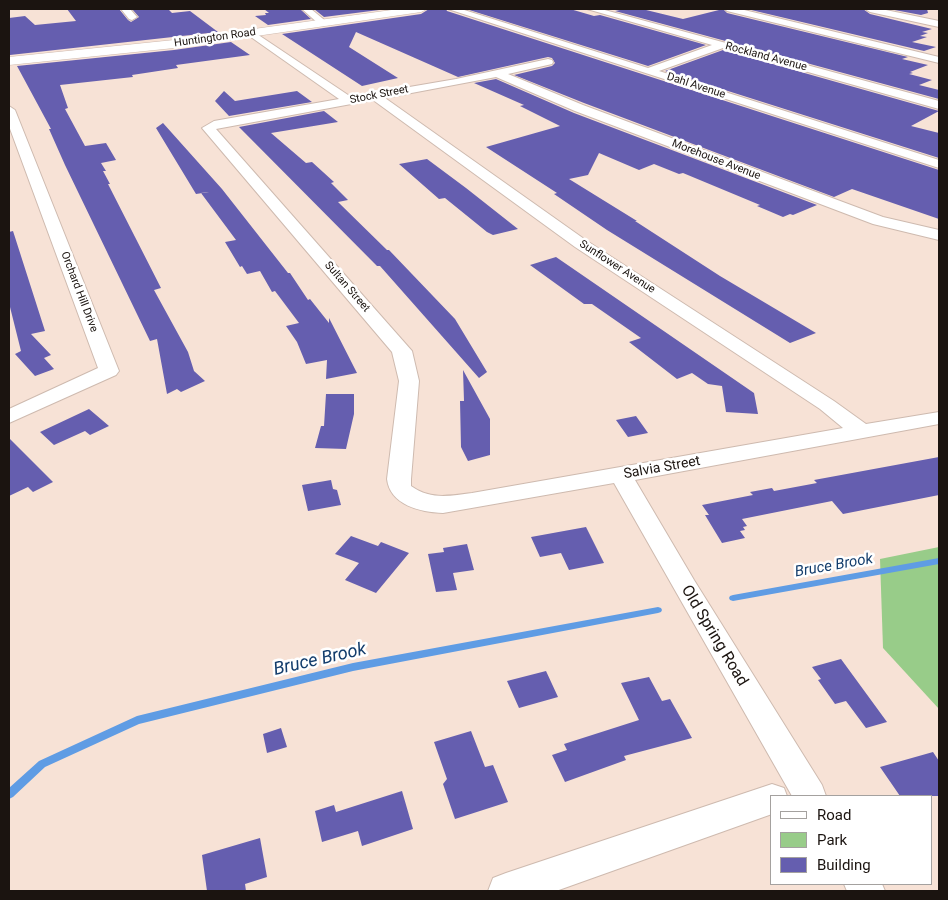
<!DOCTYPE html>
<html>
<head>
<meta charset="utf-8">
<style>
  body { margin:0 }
  #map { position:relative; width:948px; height:900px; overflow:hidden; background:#f7e2d6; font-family:Roboto,sans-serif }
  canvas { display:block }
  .frame { position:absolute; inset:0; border:10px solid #1b1410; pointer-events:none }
  .legend { position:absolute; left:770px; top:795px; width:162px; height:90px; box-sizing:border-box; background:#fff; border:1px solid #a4a19f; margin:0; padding:6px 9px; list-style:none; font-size:15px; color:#1b1410 }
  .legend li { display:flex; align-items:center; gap:10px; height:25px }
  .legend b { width:25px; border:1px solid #a4a19f }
</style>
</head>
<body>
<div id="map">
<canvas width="948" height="900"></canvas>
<div class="frame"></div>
<ul class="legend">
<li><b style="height:6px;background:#fff"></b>Road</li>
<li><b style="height:14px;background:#98cc89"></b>Park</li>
<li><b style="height:14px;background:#655eaf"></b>Building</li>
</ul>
</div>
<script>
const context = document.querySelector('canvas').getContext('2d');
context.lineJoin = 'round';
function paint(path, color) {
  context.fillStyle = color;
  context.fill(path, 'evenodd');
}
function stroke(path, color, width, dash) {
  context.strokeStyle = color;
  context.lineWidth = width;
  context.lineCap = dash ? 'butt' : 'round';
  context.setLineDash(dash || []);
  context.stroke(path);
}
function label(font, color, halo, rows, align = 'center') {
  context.font = font + ' Roboto,sans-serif';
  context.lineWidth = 5;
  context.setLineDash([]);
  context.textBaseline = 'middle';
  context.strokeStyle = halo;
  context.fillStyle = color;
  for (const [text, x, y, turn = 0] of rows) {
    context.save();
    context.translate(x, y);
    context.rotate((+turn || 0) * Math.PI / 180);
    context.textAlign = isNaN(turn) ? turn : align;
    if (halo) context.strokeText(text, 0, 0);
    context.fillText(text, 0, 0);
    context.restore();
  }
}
const green = new Path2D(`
  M939,547v162l-56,-61 -3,-89z`);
const stream = new Path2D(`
  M939,558v6l-206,37 -3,-1 -1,-2 1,-2 3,-1z
  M658,607l3,1 1,2 -1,2 -3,1 -305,58 -214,53 -94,43 -32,30 -4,2v-11l30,-27 98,-45 216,-53z`);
const building = new Path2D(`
  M67,9h52l9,11 3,2 8,-5 -7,-8h36l4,4 18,-2 28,21 -208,23 -1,-37 16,-2 10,9 41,-4z
  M264,9h36l11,10 -43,6 -13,-9 11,-1 -1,-2h4z
  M314,9h73l-63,8z
  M429,9h17l1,2 492,159v49l-87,-30 -18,8 -250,-94 -70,-28 38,-9 3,-3 -3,-5 -4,-1 -90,20 -102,-45 -7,15 49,31 -36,8 -80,-52 139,-20z
  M466,9h104l24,7 6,-1 106,30 -58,21z
  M625,9h17l41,10 40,-10 4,4 181,44 -6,2 26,6 -18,7 3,1 -4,1 23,6 -13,5 20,5v9l-324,-88z
  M747,9h116l7,5 62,15 -10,3 6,1 -8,3 7,1 -15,5 24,5 -12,4z
  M889,9h38l1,4 -7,2z
  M231,42l19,13 -74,10 2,3 -46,7 1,2 -73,8 8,23 -3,1 20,37 21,-3 10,17 -15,3 5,8h-3l7,13h-2l53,104 -7,2 34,62 6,19 11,10 -24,11 -4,-3 -10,5 -10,-55 -7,2 -85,-176 -16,-36h2l-34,-63 157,-16z
  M723,50l216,61 -28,15 28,7v25l-274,-87z
  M496,79l78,34 243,92 -24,10 -3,-1 -7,3 -26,-11 3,-1 -77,-32 -4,1 -25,-10 -15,6 -40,-17 -11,22 -19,4 68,42h-2l85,55 96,57 -26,10 -183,-113 -53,-36 3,-1 -71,-46 74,-21 -40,-20 4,-1 -50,-22z
  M224,91l11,10 62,-10 15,11 -83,14 -14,-15z
  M324,111l14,11 -67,11 35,30 6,-1 22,20 -3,1 17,17 -10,2 49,48h2l66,69 32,53 -8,6 -99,-112h-3l-138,-139z
  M163,123l59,66 66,84h2l18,27 2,-1 19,24v-5l28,55 -31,6 1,-19 -21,4 -9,-22 -11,-16 13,-3 -24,-32 -3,1 -12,-21 -13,3 -5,-8 -2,1 -15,-25 11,-2 -35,-47 8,-1 -13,2 -40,-66z
  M427,159l39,29 52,41 -25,6 -6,-3 -42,-34 -6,1 -40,-35z
  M13,231l32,100 -14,3 20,21 -7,3 10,11 -19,7 -20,-22 6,-3 -12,-48v-71z
  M556,257l198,136 4,21 -32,-2 -4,-26 -14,-2 -16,-11 -15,6 -48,-37 12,-4 -49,-34h-8l-54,-39z
  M463,370l27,49v36l-22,6 -7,-14 -1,-46h4z
  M326,394h28v20l-8,35 -31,-1 6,-22h3z
  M89,409l20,17 -19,9 -5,-4 -31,14 -14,-13z
  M636,416l12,17 -20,4 -12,-17z
  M9,438l44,44 -20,10 -5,-5 -19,9z
  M939,457v38l-96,19 -11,-13 -90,18 5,7 -4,1 2,3 -5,1 5,7 -23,5 -17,-28h4l-7,-10 51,-10 -3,-3 22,-4 2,3 43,-8 -3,-3z
  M331,480l2,9 4,1 4,15 -33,6 -6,-26z
  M586,527l18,36 -35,7 -8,-17 -21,4 -9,-20z
  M351,536l27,10 3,-4 28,11 -33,40 -31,-13 14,-17 -24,-9z
  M467,544l7,26 -21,3 4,17 -21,2 -8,-38 16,-2 -1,-4z
  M841,659l46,63 -21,6 -20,-27 -11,3 -17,-24 3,-1 -9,-12z
  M546,671l12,26 -39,11 -12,-27z
  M649,677l13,24 8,-2 22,39 -68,18 2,4 -61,22 -13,-27 15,-5 -3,-6 75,-24 -18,-37z
  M281,728l6,19 -20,6 -4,-19z
  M471,731l14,36 8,-2 15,37 -53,17 -12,-35 4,-5 -13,-37z
  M933,752l6,9v35h-39l-20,-29z
  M402,791l11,38 -51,17 -4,-15 -36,11 -7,-31 19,-6 2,7z
  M260,838l7,39 -22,7 1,7h-39l-5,-36z`);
const minor = new Path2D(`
  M121,9h9l7,8 -5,3 -3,-1z
  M302,9h9l17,14 -5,3 -3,-1z
  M448,9h13l187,59 64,-23 -125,-36h14l338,92v8l-216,-61 -64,23 280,89v8z
  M725,9h15l199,48v6l-212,-52z
  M865,9h16l58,12v6l-69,-15z
  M251,30l100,67 105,-18 92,-20 4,1 1,2 -1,2 -44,10 75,31 300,112 56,13v10l-66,-16 -298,-113 -79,-34 -111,21 202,143 247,160 32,23 73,-12v12l-304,56 59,100 128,205 4,11h-34l-178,-313 -171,30c-23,-1 -53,-8 -56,-34l12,-98 -7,-29 -190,-224 12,-7 125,-22 -91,-64 -2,-2zM373,100l202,147 245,162 23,19 -371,65c-22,3 -42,7 -61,-7v-7l8,-98 -7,-30 -196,-222z
  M9,106l6,4 104,261 -3,4 -107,48v-14l89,-41 -89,-242z
  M772,784l12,4 3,8h-15v18l-216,77h-68l5,-13 13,-5z
  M844,884h38l3,7h-38z`);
const secondary = new Path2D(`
  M399,9h28l-6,3 -247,36 -165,17v-8l165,-17z`);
const farStreetnames = [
  ["Huntington Road",215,38,-8],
  ["Rockland Avenue",766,57,15],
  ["Dahl Avenue",696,86,18],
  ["Stock Street",379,95,-11],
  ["Morehouse Avenue",716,160,21],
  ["Sunflower Avenue",617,267,33],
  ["Sultan Street",347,287,49],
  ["Orchard Hill Drive",79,292,69]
];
const streetNames = [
  ["Salvia Street",662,468,-10]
];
const waterNames = [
  ["Bruce Brook",834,566,-10]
];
const nearStreetnames = [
  ["Old Spring Road",714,636,59]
];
const nearWaternames = [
  ["Bruce Brook",320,660,-13]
];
paint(green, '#98cc89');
paint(stream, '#5f9ce4');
paint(building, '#655eaf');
stroke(minor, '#cebaaf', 2);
stroke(secondary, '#cebaaf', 1);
paint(minor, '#fff');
paint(secondary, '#fff');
label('11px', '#1b1410', '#fff', farStreetnames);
label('14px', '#1b1410', '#fff', streetNames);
label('italic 15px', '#133d6c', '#fff', waterNames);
label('16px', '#1b1410', '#fff', nearStreetnames);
label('italic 18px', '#133d6c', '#fff', nearWaternames);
</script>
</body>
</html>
